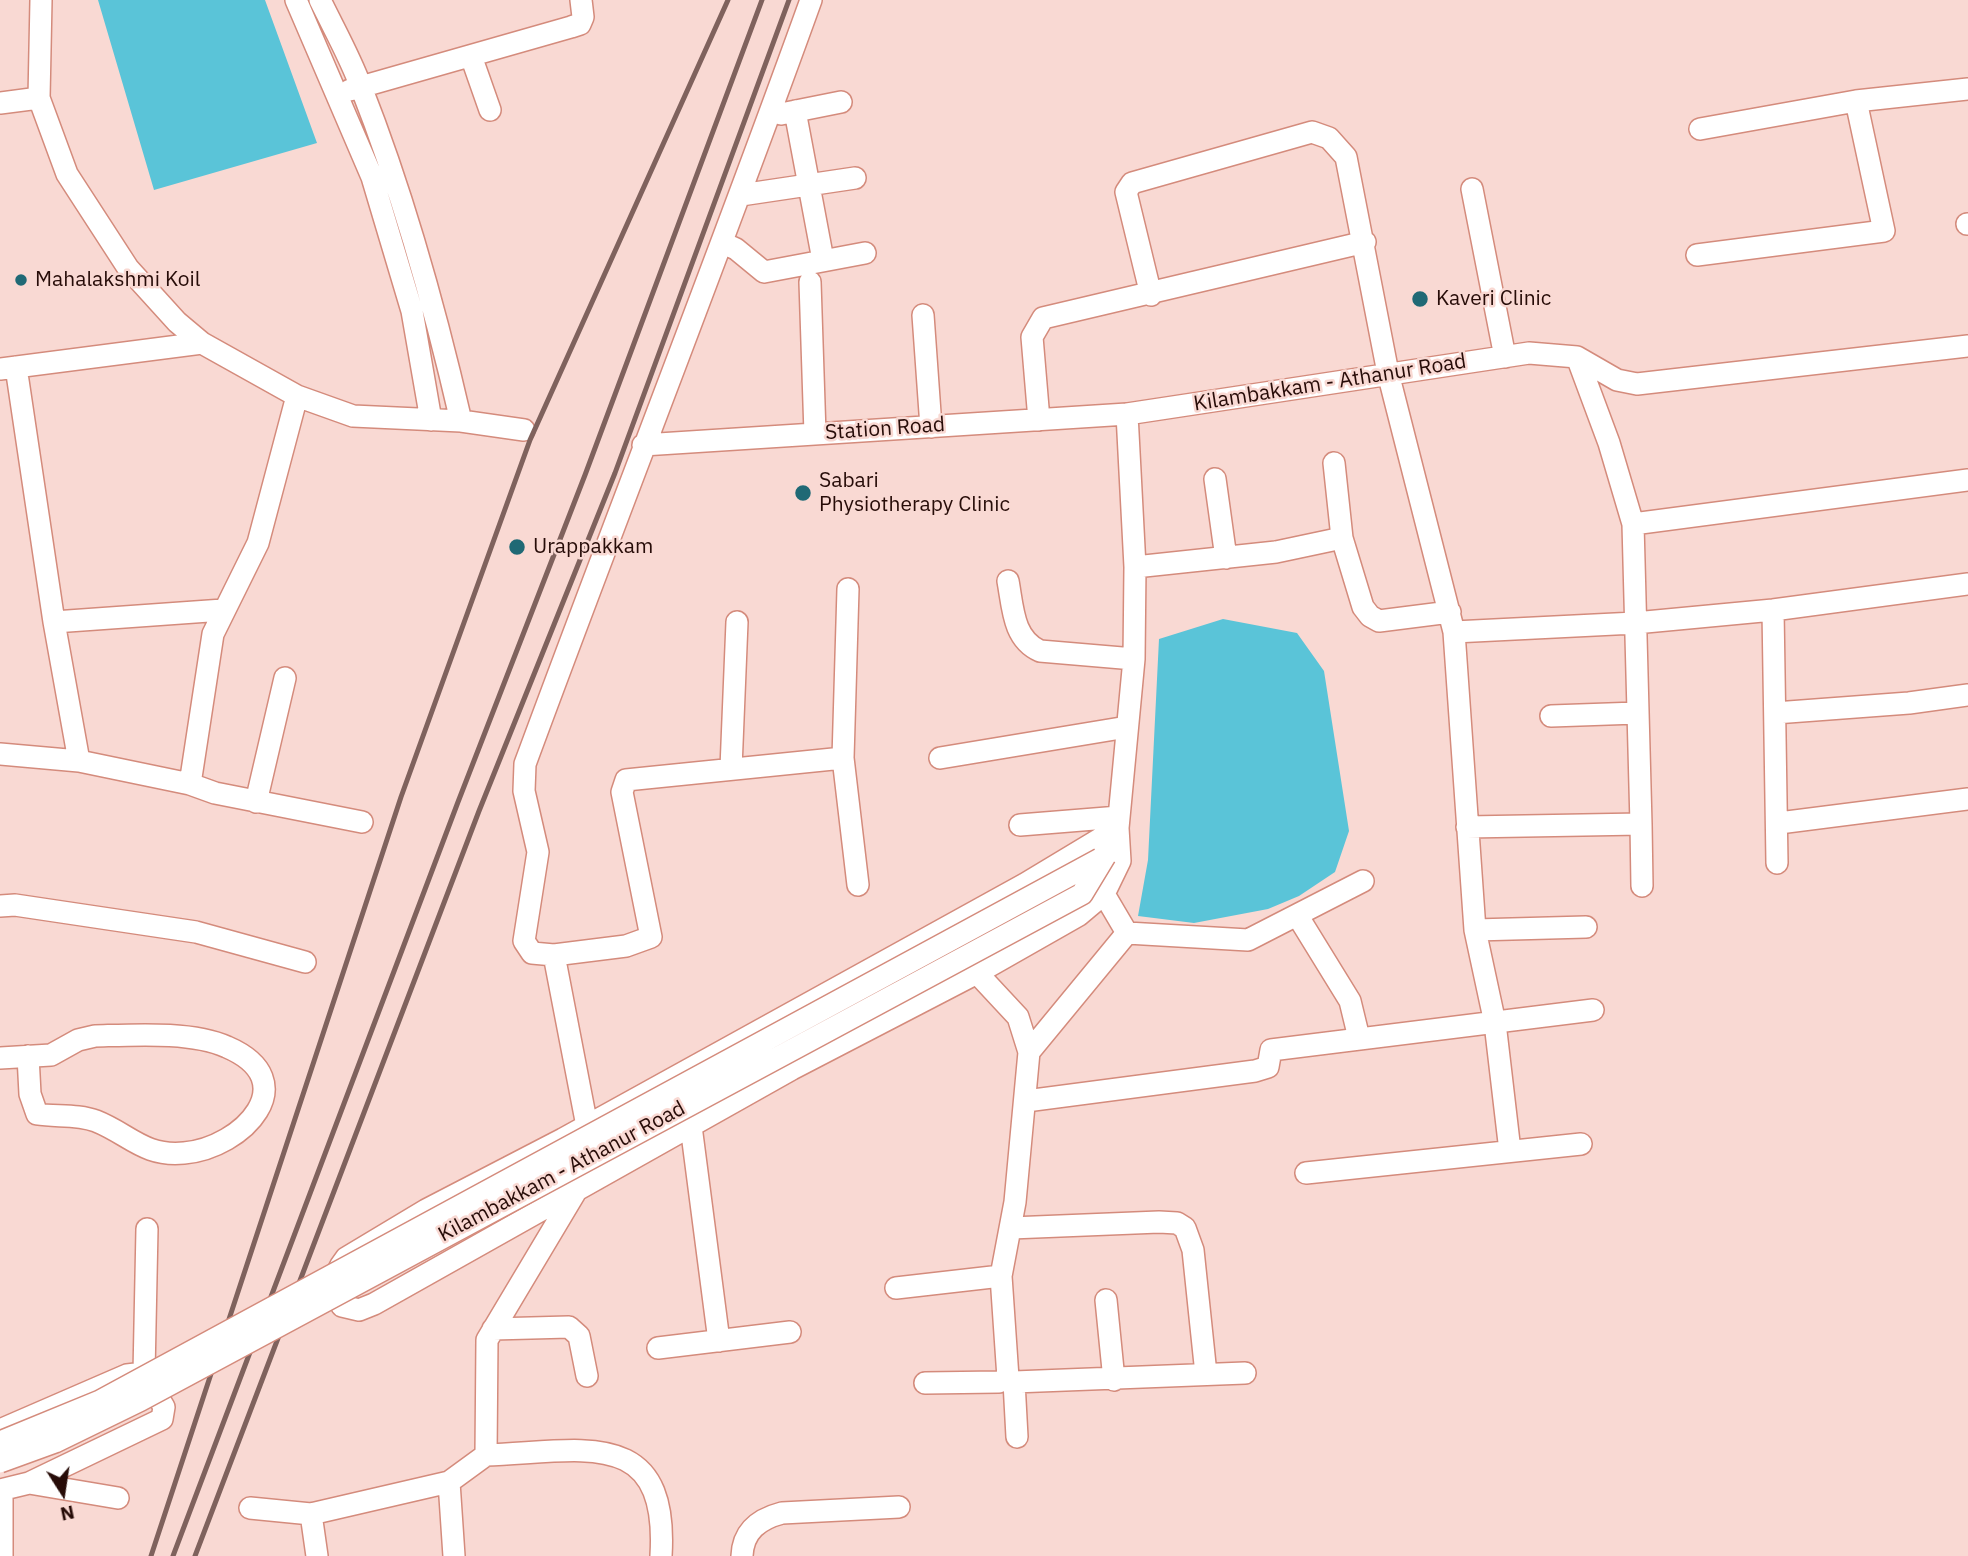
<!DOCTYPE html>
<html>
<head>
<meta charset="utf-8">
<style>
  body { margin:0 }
  #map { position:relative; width:1968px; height:1556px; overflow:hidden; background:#f9d9d3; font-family:"IBM Plex Sans",sans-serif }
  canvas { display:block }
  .north { position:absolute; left:28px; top:1458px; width:70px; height:70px; -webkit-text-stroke:5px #f9d9d3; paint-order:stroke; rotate:168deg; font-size:19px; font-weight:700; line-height:28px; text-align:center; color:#270c08 }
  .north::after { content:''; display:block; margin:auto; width:24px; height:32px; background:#270c08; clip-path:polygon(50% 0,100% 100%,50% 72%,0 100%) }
</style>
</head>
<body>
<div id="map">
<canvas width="1968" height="1556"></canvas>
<div class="north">N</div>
</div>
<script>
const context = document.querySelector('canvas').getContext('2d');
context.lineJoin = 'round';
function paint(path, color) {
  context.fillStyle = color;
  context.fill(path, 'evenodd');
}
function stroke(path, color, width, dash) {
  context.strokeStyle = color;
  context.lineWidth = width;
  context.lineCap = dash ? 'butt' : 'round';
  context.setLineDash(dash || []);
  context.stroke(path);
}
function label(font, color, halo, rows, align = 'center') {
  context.font = font + ' "IBM Plex Sans",sans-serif';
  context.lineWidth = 5;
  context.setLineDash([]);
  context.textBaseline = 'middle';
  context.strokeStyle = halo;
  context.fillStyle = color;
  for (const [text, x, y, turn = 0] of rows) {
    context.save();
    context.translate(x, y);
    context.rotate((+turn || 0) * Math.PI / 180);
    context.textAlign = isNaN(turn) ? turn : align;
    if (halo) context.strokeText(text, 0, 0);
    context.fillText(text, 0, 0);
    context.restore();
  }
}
const water = new Path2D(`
  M98,0h167l52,143 -163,47z
  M1223,619l74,14 27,38 25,160 -14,41 -36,24 -31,13 -74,14 -56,-7 10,-56 11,-221z`);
const minor = new Path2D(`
  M41,0l-2,98 28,76 61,94 49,54 25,21 95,53 56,20 108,5 63,9
  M296,0l76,177 40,134 19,109
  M320,0c14,29 30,57 41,87 43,109 74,221 100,334
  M471,56l19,54
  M350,90l221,-63 9,-3 3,-7 -2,-17
  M0,103l39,-5
  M795,111l28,149
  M781,114l60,-12
  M1700,129l156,-28 112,-12
  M1472,189l33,168
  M741,195l114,-17
  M1967,224h1
  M723,243l13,6 28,23 101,-19
  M1697,255l187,-24 -28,-130
  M810,282l5,152
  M1151,295l-25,-103 6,-9 180,-51 17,6 17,19 42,216 66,259
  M923,315l8,112
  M16,367l38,255 25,139
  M0,369l202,-26
  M1039,420l-7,-83 11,-19 322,-76
  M643,445l484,-31
  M1334,463l8,75 21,69 7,9 9,5 71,-9
  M1215,479l11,79
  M1633,524l335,-44
  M1135,567l141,-15 66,-14
  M1008,581c5,27 5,58 32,70l94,8
  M848,589l-5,169 15,127
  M1773,610l4,253
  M54,622l169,-12
  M1775,713l134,-10 59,-8
  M1551,716l86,-3
  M0,754l79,7 111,23 25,9 147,29
  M940,758l187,-31
  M731,768l6,-146
  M190,784l23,-150 45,-91 39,-147
  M256,802l29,-124
  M1779,823l189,-24
  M1641,824l1,62
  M1020,825l99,-8
  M1467,827l174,-3 -8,-300 -24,-81 -32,-86
  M1118,828l2,33 -16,33 -25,21 -102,58 -185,96 -418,235 -15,6 -17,-4c-11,-17 -9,-32 4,-48l80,-48 137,-71 462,-255z
  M1112,841l6,-13 16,-169 1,-92 -8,-153 402,-61 48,4 40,23 20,4 331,-38
  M1104,894l23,39 121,7 115,-59
  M0,906l15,-1 181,27 109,30
  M1297,915l53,86 9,37
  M1475,930l111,-3
  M554,955l72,-9 25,-9 -29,-145 4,-12 217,-22
  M977,973l41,44 11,35 -14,150 -14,74 7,102
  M1029,1052l98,-119
  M0,1058l51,-3 27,-15 17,-4c38,-1 97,-5 132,11 79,34 16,101 -43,106 -40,4 -55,-19 -88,-32 -18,-7 -40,-4 -59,-7l-7,-20 -2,-38
  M1026,1101l229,-30 13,-4 3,-17 322,-40
  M691,1126l28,215
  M585,1139l2,-13 -33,-171 -22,-2 -8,-12 14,-89 -14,-61 1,-27c94,-255 194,-508 286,-764
  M1510,1151l-15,-128 -20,-93 -21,-298 181,-9 138,-13 195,-26
  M1306,1173l275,-29
  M1011,1228l148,-6 18,1 8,5 8,22 13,124
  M896,1288l105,-12
  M1106,1300l8,80
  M493,1329l76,-2 10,9 8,40
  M658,1348l132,-16
  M144,1373l3,-144
  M1014,1382l3,55
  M925,1383l74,-1 9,-4 6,4 231,-9
  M0,1430l127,-55 17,-2 20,34 -2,12 -133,64 -29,7
  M486,1455c95,-3 183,-31 175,101
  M449,1482l5,74
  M29,1483l89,15
  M2,1490v66
  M250,1508l61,6 138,-32 37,-27 1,-115 89,-149
  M311,1514l6,42
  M742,1556c1,-25 17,-37 40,-43l117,-6`);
const rail = new Path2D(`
  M151,1556l250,-759 129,-357 198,-440
  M173,1556l285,-754 127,-327 177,-475
  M195,1556l284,-745 136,-338 174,-473`);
const minorBridge = new Path2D(`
  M0,1442l100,-41 1000,-542
  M0,1462l55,-20 86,-42 941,-506 23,-38`);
const markers = [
  [21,280,7,"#206975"],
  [1420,299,9,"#206975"],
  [803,493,9,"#206975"],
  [517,547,9,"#206975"]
];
const poiNames = [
  ["Mahalakshmi Koil",35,280],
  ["Kaveri Clinic",1436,299],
  ["Sabari",819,481],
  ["Physiotherapy Clinic",819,505],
  ["Urappakkam",533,547]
];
const streetNames = [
  ["Kilambakkam - Athanur Road",1330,383,-9],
  ["Station Road",885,429,-4],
  ["Kilambakkam - Athanur Road",562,1172,-28]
];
paint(water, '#5ac4d8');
stroke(minor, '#d48b7c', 24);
stroke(minor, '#fff', 21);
stroke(rail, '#7f625d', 5);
stroke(minorBridge, '#d48b7c', 24, []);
stroke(minorBridge, '#fff', 21);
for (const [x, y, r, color] of markers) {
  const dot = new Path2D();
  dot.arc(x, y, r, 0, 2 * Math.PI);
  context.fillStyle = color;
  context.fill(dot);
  stroke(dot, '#f9d9d3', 2.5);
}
label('21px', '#270c08', '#f9d9d3', poiNames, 'left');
label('21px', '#270c08', '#f9d9d3', streetNames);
</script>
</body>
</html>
